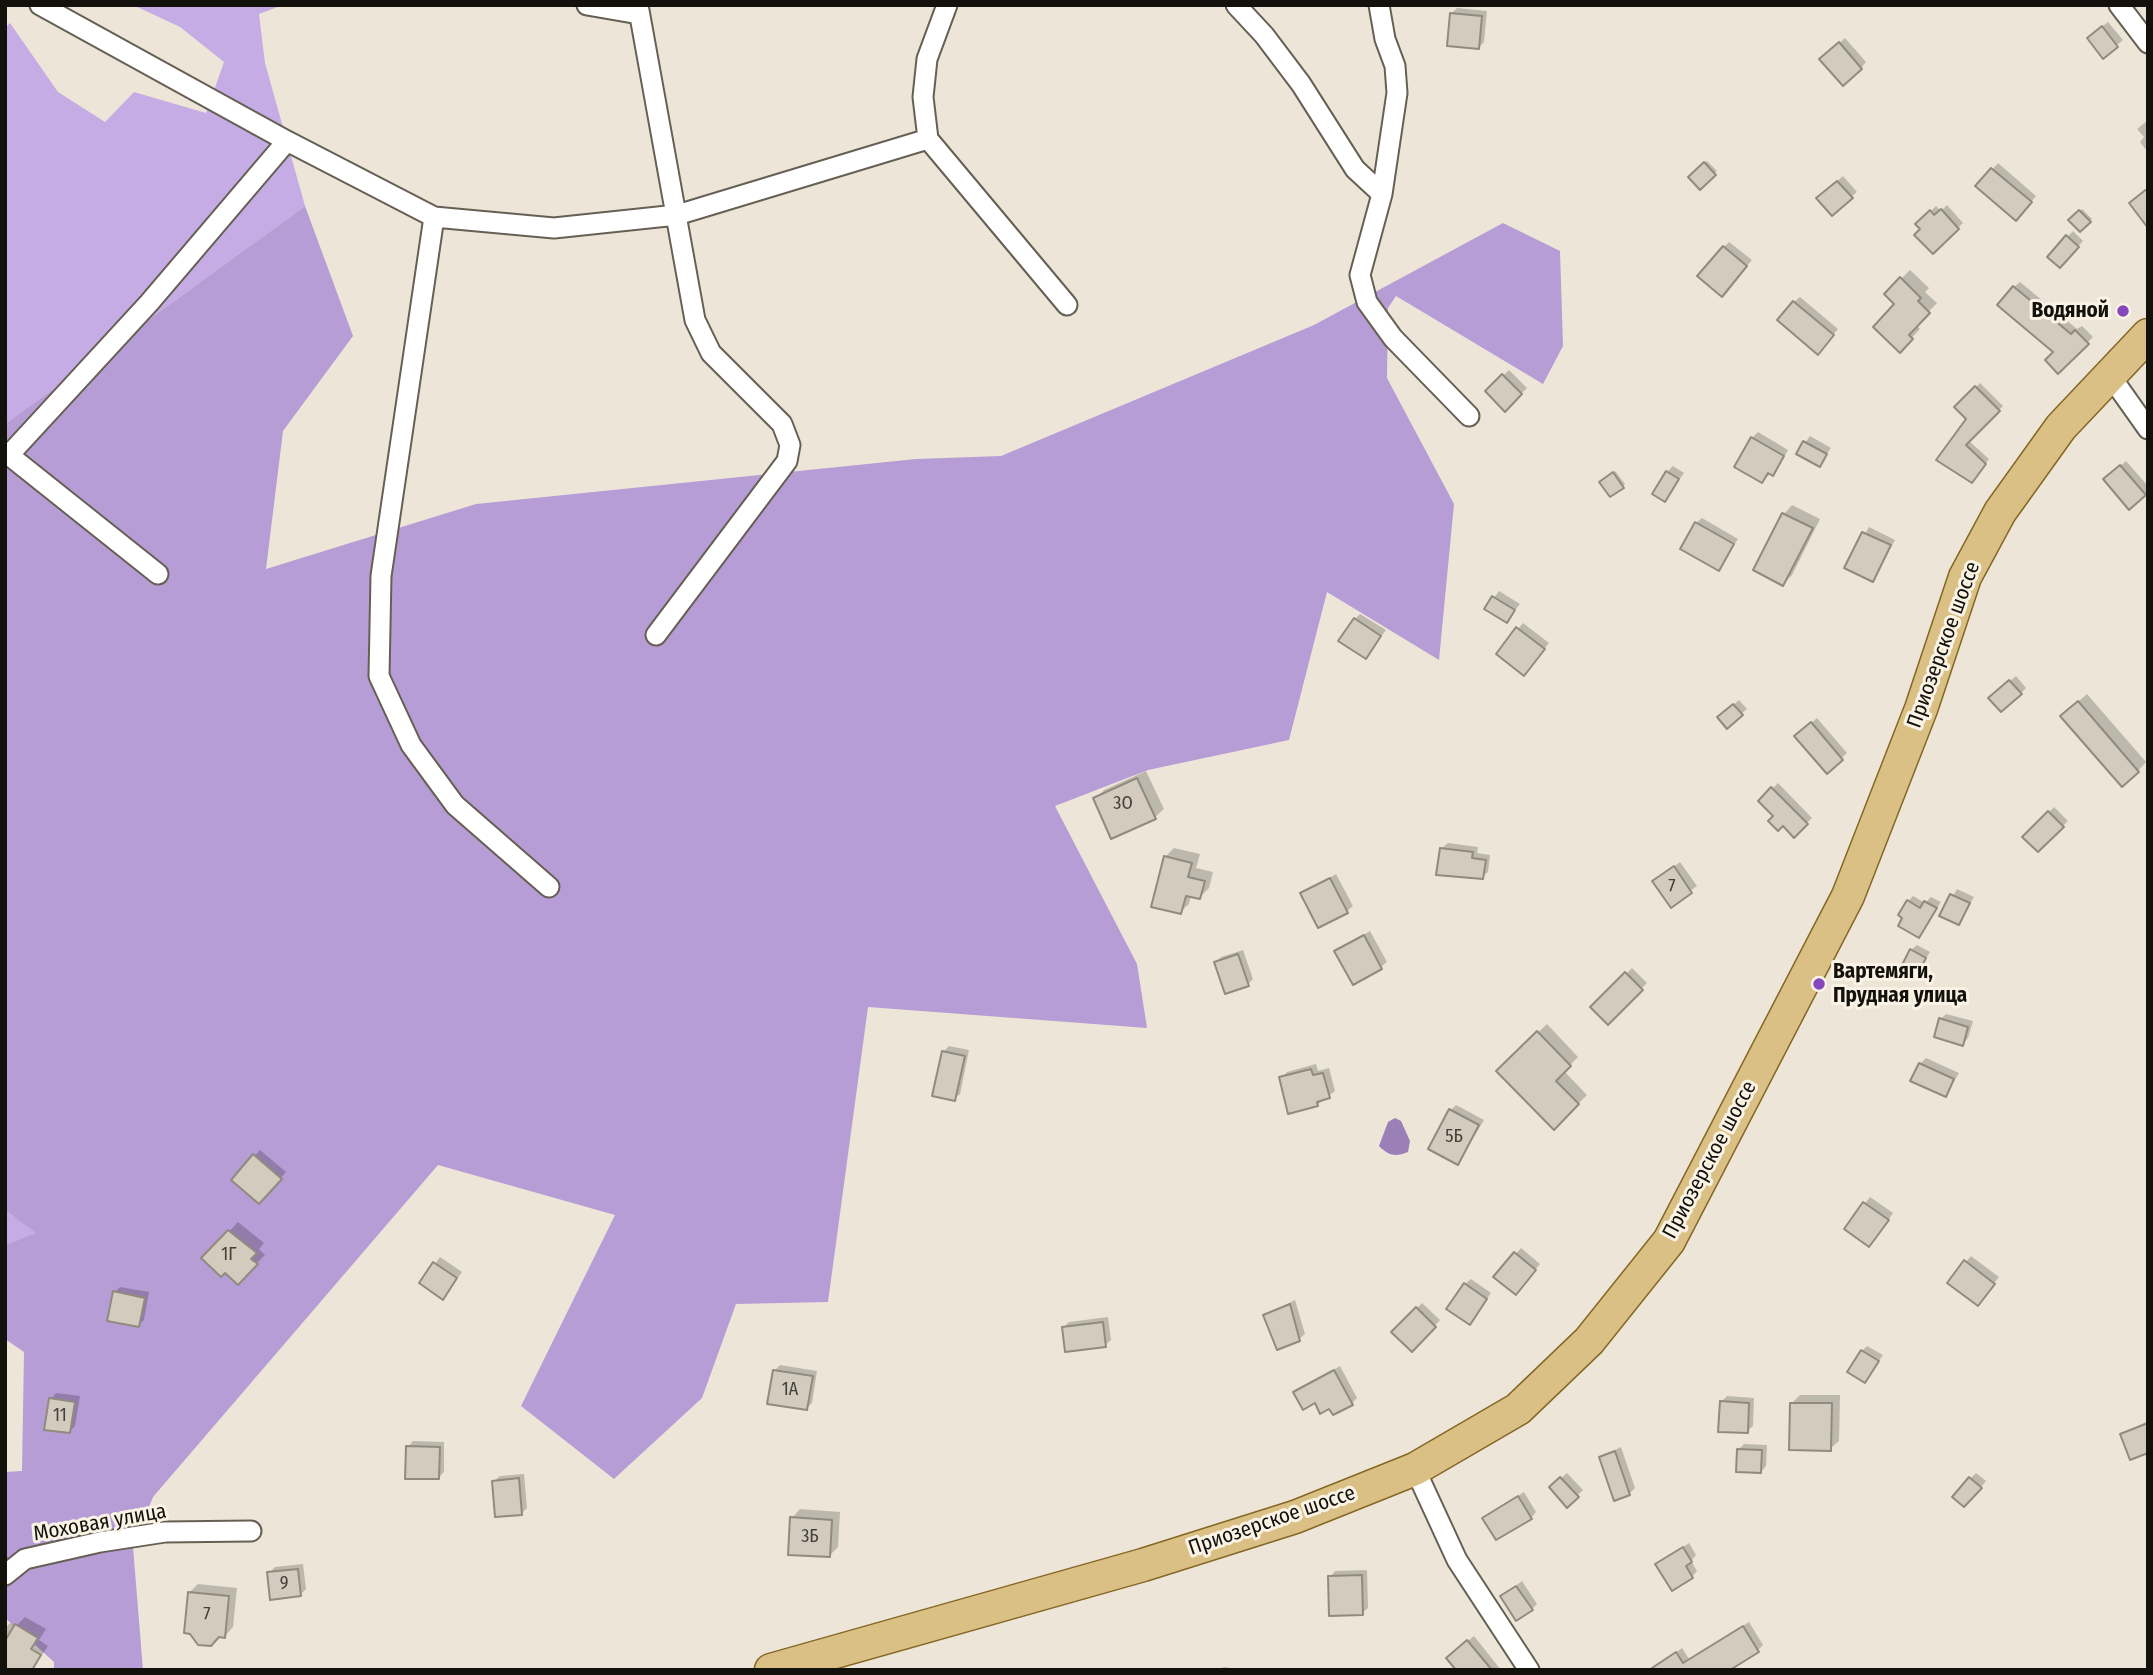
<!DOCTYPE html>
<html>
<head>
<meta charset="utf-8">
<style>
  body { margin:0 }
  #map { position:relative; width:2153px; height:1675px; overflow:hidden; background:#ede6d8; font-family:"Fira Sans Condensed",sans-serif }
  canvas { display:block }
  .frame { position:absolute; inset:0; border:7px solid #13110c; pointer-events:none }
</style>
</head>
<body>
<div id="map">
<canvas width="2153" height="1675"></canvas>
<div class="frame"></div>
</div>
<script>
const context = document.querySelector('canvas').getContext('2d');
context.lineJoin = 'round';
function paint(path, color) {
  context.fillStyle = color;
  context.fill(path, 'evenodd');
}
function stroke(path, color, width, dash) {
  context.strokeStyle = color;
  context.lineWidth = width;
  context.lineCap = dash ? 'butt' : 'round';
  context.setLineDash(dash || []);
  context.stroke(path);
}
function label(font, color, halo, rows, align = 'center') {
  context.font = font + ' "Fira Sans Condensed",sans-serif';
  context.lineWidth = 6;
  context.setLineDash([]);
  context.textBaseline = 'middle';
  context.strokeStyle = halo;
  context.fillStyle = color;
  for (const [text, x, y, turn = 0] of rows) {
    context.save();
    context.translate(x, y);
    context.rotate((+turn || 0) * Math.PI / 180);
    context.textAlign = isNaN(turn) ? turn : align;
    if (halo) context.strokeText(text, 0, 0);
    context.fillText(text, 0, 0);
    context.restore();
  }
}
const green = new Path2D(`
  M133,5h150l-24,9 6,49 40,143 -300,218v-396l5,-5 48,69 47,30 29,-30 72,21 18,-51 -44,-35z
  M5,1210l32,23 -32,12z`);
const forest = new Path2D(`
  M305,206l48,130 -70,95 -17,138 210,-65 440,-45 85,-3 313,-131 189,-102 57,28 3,95 -20,38 -147,-88 -8,12 -1,70 67,126 -15,156 -112,-68 -38,148 -141,30 -93,36 82,158 10,64 -279,-21 -40,295 -92,2 -34,94 -88,81 -93,-73 94,-191 -177,-50 -285,332 -20,50 10,123h-89v-8l-49,-44v-146l17,-1 2,-119 -19,-13v-94l31,-12 -31,-23v-786z`);
const water = new Path2D(`
  M1395,1118l6,3 9,20 -2,11c-13,5 -19,4 -29,-6l9,-24z`);
const shadow = new Path2D(`
  M1457,8l30,3 -3,31 -5,5 -28,-33z
  M2108,22l15,18 -20,17 -9,-24z
  M1845,38l21,24 -5,6 -34,-14z
  M2148,120v31h-1l-7,-9 4,-5 -7,-8z
  M1707,161l10,10 -17,16 -10,-10z
  M1998,163l38,33 -14,17 -44,-27z
  M1843,176l14,16 -6,5 -27,-4z
  M1947,205l16,18 -30,28 -15,-27 18,-18 5,5z
  M2082,209l10,10 -12,11 -9,-10z
  M2073,231l10,10 -23,25 -11,-10z
  M1729,242l23,18 -25,29 -3,-42z
  M1910,270l19,18 -4,4 12,11 -21,22 4,4 -20,21 -3,-46 -11,-10z
  M2020,282l57,47 5,-3 11,11 -35,35 -2,-21 -42,-64z
  M1800,297l38,32 -15,18 -29,-45z
  M1509,370l18,18 -22,21 -18,-18z
  M1980,383l23,23 -35,34 21,19 -14,19 -36,-19 29,-40 -12,-12z
  M1758,432l30,18 -10,18 -16,13 -10,-43z
  M1810,436l21,12 -12,17 -21,-12z
  M2126,461l22,25v5l-18,16 -19,-33z
  M1673,466l11,7 -19,27 2,-28z
  M1615,471l10,13 -2,2 -20,-6z
  M1792,505l28,14 -28,56 -9,9 -28,-14 29,-56z
  M1702,518l36,21 -20,30 -22,-46z
  M1869,527l26,13 -22,40 -26,-13z
  M1499,591l21,13 -13,16 -20,-12z
  M1360,614l26,16 -20,27 -11,-38z
  M1523,623l26,20 -20,25 -11,-39z
  M2016,676l10,12 -5,5h-25z
  M2087,694l59,68 -8,9 -67,-63z
  M1739,700l8,9 -6,5 -16,-2z
  M1817,718l30,35 -20,19 -25,-41z
  M1146,771l18,38 -9,8 -59,-18 8,-9z
  M1778,783l34,35 -18,17 -34,-34z
  M2054,807l14,14 -30,29 -13,-13z
  M1448,843l30,4 -1,6 13,2 -2,17 -6,5 -14,1 -30,-4 4,-26z
  M1174,848l26,6 -4,14 17,4 -4,16 -9,9 -9,-2 -2,9 -9,8 -15,-55z
  M1680,862l17,24 -26,19 -16,-24z
  M1336,874l17,32 -6,5 -45,-17z
  M1957,889l17,8 -15,26 -17,-8z
  M1913,896l12,7 6,-6 10,5 -22,34 -11,-35z
  M1370,931l17,31 -6,5 -44,-16z
  M1917,945l13,7 -15,25 -4,-27z
  M1243,950l10,29 -5,5 -32,-21 5,-6z
  M1632,968l15,15 -39,39 -16,-15z
  M1946,1014l27,7 -5,17 -5,6 -22,-25z
  M1547,1024l31,33 -14,14 23,24 -33,32 -55,-56z
  M949,1046l20,4 -9,44 -6,5 -10,-48z
  M1926,1058l33,15 -13,22 -26,-31z
  M1316,1064l2,7 11,-3 6,23 -18,14 -36,-27 6,-6z
  M1456,1105l28,15 -26,43 -7,-53z
  M260,1150l26,22 -21,24 -31,-16z
  M1870,1197l23,16 -18,26 -29,-11z
  M238,1222l26,21 -5,6 6,6 -27,27 -34,-24z
  M1521,1248l19,16 -19,23 -25,-10z
  M1971,1256l28,21 -16,21 -17,-36z
  M440,1257l22,15 -14,20 -27,-9z
  M1471,1279l20,14 -16,24 -10,-33z
  M120,1287l29,5 -5,28 -6,5 -23,-33z
  M1295,1300l10,34 -6,5 -34,-24z
  M1422,1303l18,17 -28,30 -18,-18z
  M1108,1317l3,23 -6,5 -41,-18 5,-5z
  M1867,1346l16,9 -18,26 -3,-30z
  M780,1365l37,6 -5,32 -5,5 -33,-37z
  M1340,1366l17,32 -5,5 -22,3 -35,-13z
  M56,1393l24,3 -5,30 -5,5 -19,-32z
  M1800,1395h40l-1,46 -9,8 -38,-46z
  M1727,1396l27,2 -1,28 -6,5 -26,-29z
  M2148,1421v30l-26,-17z
  M413,1441l31,1v30l-6,6 -30,-31z
  M1744,1444l23,1 -1,21 -5,6 -23,-22z
  M1621,1447l14,41 -6,6 -28,-37z
  M1567,1473l16,17 -16,15 -16,-18z
  M1976,1473l10,8 -16,19 1,-22z
  M524,1474l3,34 -6,6 -27,-33 6,-5z
  M1524,1492l12,20 -5,6h-46z
  M800,1509l40,3 -2,35 -9,9 -37,-38z
  M1689,1543l7,12 -5,6 6,10 -5,6 -34,-13z
  M303,1564l3,25 -6,6 -31,-22 6,-6z
  M1367,1570l1,38 -6,5 -32,-36 5,-6z
  M1522,1581l15,23 -5,5 -30,-13z
  M198,1584l39,4 -4,39 -8,9 -35,-44z
  M25,1617l21,12 -7,11 9,6 -16,24h-27v-42l5,-5 6,3z
  M1749,1622l14,23 -5,5 -105,19 29,-21 7,11z
  M1474,1636l27,34h-43l-4,-17z
  M1223,1667l26,3h-29z`);
const stream = new Path2D(`
  M5,1560l1,-1`);
const building = new Path2D(`
  M1450,13l32,3 -3,33 -32,-3z
  M2102,26l16,21 -15,12 -16,-21z
  M1839,42l23,27 -19,17 -24,-27z
  M1704,162l12,13 -16,15 -12,-13z
  M1991,168l41,34 -16,19 -41,-35z
  M1837,181l16,17 -21,18 -16,-18z
  M2148,188v40l-19,-25z
  M1941,209l18,20 -26,25 -19,-19 6,-6 -5,-5 15,-14 4,5z
  M2079,210l12,12 -11,10 -12,-12z
  M2066,235l13,12 -19,21 -13,-11z
  M1723,246l24,20 -25,31 -25,-21z
  M1900,277l21,21 -3,3 12,12 -21,22 4,4 -13,14 -27,-26 21,-23 -10,-10z
  M2013,286l58,48 4,-4 14,14 -31,30 -13,-14 8,-8 -56,-47z
  M1793,301l41,34 -16,20 -41,-35z
  M1502,374l20,20 -17,18 -20,-21z
  M1975,386l25,25 -34,34 20,19 -14,19 -36,-23 30,-41 -12,-12z
  M1751,437l33,19 -11,20 -5,-3 -6,10 -28,-16z
  M1803,441l24,13 -7,13 -24,-13z
  M2120,465l26,30 -17,15 -26,-31z
  M1666,471l13,8 -14,23 -13,-8z
  M1613,472l11,16 -14,9 -11,-15z
  M1782,513l31,15 -30,58 -30,-16z
  M1695,522l39,22 -15,27 -39,-22z
  M1862,532l29,13 -18,37 -29,-14z
  M1492,596l23,14 -8,13 -23,-14z
  M1354,618l27,18 -15,23 -28,-18z
  M1516,627l29,22 -21,27 -28,-22z
  M2009,680l13,14 -21,18 -13,-14z
  M2078,701l61,71 -17,15 -62,-71z
  M1733,704l10,11 -16,14 -10,-12z
  M1811,722l32,38 -16,14 -33,-38z
  M1137,778l19,41 -45,20 -18,-41z
  M1771,787l37,37 -14,14 -11,-12 -5,5 -10,-10 5,-5 -15,-15z
  M2048,811l16,16 -26,25 -16,-15z
  M1440,848l33,4 -1,6 14,2 -3,19 -47,-4z
  M1164,856l28,7 -4,14 17,4 -5,18 -14,-3 -5,18 -30,-7z
  M1674,866l18,27 -21,15 -19,-27z
  M1330,878l18,35 -30,15 -18,-35z
  M1950,894l20,9 -11,22 -20,-9z
  M1907,900l13,8 4,-7 13,7 -18,30 -21,-12 4,-8 -4,-3z
  M1364,935l18,34 -29,16 -19,-34z
  M1910,949l16,9 -11,21 -16,-8z
  M1238,954l11,32 -24,8 -11,-32z
  M1625,972l18,18 -35,35 -18,-18z
  M1939,1018l29,9 -5,19 -29,-9z
  M1537,1031l34,35 -15,15 23,23 -25,26 -58,-59z
  M942,1051l23,5 -10,45 -23,-5z
  M1919,1063l35,16 -8,18 -36,-16z
  M1311,1069l2,6 10,-2 7,25 -13,4 1,4 -30,8 -9,-37z
  M1449,1109l30,16 -21,40 -30,-16z
  M253,1154l29,25 -23,25 -28,-24z
  M1863,1202l26,18 -20,27 -25,-18z
  M228,1230l29,23 -6,6 7,5 -20,21 -13,-12 -4,4 -20,-19z
  M1514,1252l22,18 -20,25 -23,-18z
  M1964,1260l31,24 -17,22 -31,-23z
  M433,1262l24,16 -14,22 -24,-17z
  M1464,1283l23,16 -17,26 -24,-16z
  M113,1291l32,7 -6,29 -32,-6z
  M1290,1304l10,37 -23,9 -14,-35z
  M1416,1307l20,20 -24,25 -21,-20z
  M1103,1322l3,25 -41,5 -3,-25z
  M1861,1350l18,11 -14,22 -18,-11z
  M773,1370l40,6 -6,34 -40,-6z
  M1334,1370l19,35 -20,10 -4,-6 -9,5 -5,-11 -12,7 -10,-18z
  M49,1398l26,4 -5,31 -26,-3z
  M1720,1401l29,2 -1,30 -30,-1z
  M1790,1403h42l-1,48 -42,-1z
  M2148,1423v30l-18,7 -10,-26z
  M406,1446l34,1 -1,32h-34z
  M1737,1449l25,1 -1,23 -25,-1z
  M1615,1451l15,44 -16,6 -15,-44z
  M1560,1477l19,20 -12,11 -18,-21z
  M1969,1477l13,11 -18,19 -12,-10z
  M519,1478l3,37 -27,2 -3,-36z
  M1518,1496l14,23 -36,21 -14,-22z
  M790,1517l42,3 -2,37 -42,-2z
  M1683,1547l9,15 -6,4 7,12 -21,13 -17,-27z
  M298,1569l3,27 -31,4 -3,-28z
  M1362,1575l1,40 -34,1 -1,-40z
  M1516,1586l17,24 -17,11 -16,-25z
  M188,1592l41,4 -4,42 -6,-1 -8,9 -13,-1 -8,-11 -6,-1z
  M15,1624l23,14 -7,11 10,6 -9,15h-27v-29z
  M1743,1626l16,26 -29,18h-81l27,-18 7,11z
  M1467,1640l25,30h-36l-10,-12z`);
const street = new Path2D(`
  M40,5l247,136 147,76 120,11 123,-13 251,-76
  M587,5l52,9
  M638,5l57,315 16,33 71,71 8,21 -3,16 -131,174
  M947,5l-20,54 -4,38 5,42 139,166
  M1236,5l28,30 37,49 54,85 27,25
  M1379,5l6,34 10,27 2,27 -15,101 -22,81 7,27 26,36 76,78
  M2119,5l29,38
  M434,217l-53,359 -2,100 32,69 44,60 94,82
  M2109,374l39,55
  M5,452l153,122
  M9,455l140,-152 138,-162
  M1415,1469l42,91 72,110
  M5,1575l20,-16 75,-17 65,-10 86,-1`);
const primary = new Path2D(`
  M771,1670l372,-105 152,-48 120,-48 103,-60 71,-68 80,-100 179,-345 73,-187 44,-132 35,-65 61,-85 87,-92`);
const markers = [
  [2123,311,7,"#8647bc"],
  [1819,984,7,"#8647bc"]
];
const numberNames = [
  ["3О",1123,804],
  ["7",1672,887],
  ["5Б",1454,1137],
  ["1Г",229,1255],
  ["1А",790,1390],
  ["11",60,1416],
  ["3Б",810,1537],
  ["9",284,1584],
  ["7",207,1615]
];
const poiNames = [
  ["Водяной",2109,311],
  ["Вартемяги,",1833,972,"left"],
  ["Прудная улица",1833,996,"left"]
];
const streetNames = [
  ["Приозерское шоссе",1944,645,-70],
  ["Приозерское шоссе",1710,1160,-62],
  ["Приозерское шоссе",1272,1521,-19],
  ["Моховая улица",100,1523,-10]
];
paint(green, '#c6ace4');
paint(forest, '#b79dd5');
paint(water, '#9a80b7');
paint(shadow, '#0003');
stroke(stream, '#9a80b7', 5);
paint(building, '#d2cbbe');
stroke(building, '#918a7e', 2);
stroke(street, '#665f54', 23);
stroke(primary, '#856725', 35);
stroke(street, '#fff', 19);
stroke(primary, '#dac085', 32);
for (const [x, y, r, color] of markers) {
  const dot = new Path2D();
  dot.arc(x, y, r, 0, 2 * Math.PI);
  context.fillStyle = color;
  context.fill(dot);
  stroke(dot, '#faf3e5', 2.5);
}
label('18px', '#434038', null, numberNames);
label('bold 21px', '#13110c', '#faf3e5', poiNames, 'right');
label('21px', '#13110c', '#faf3e5', streetNames);
</script>
</body>
</html>
